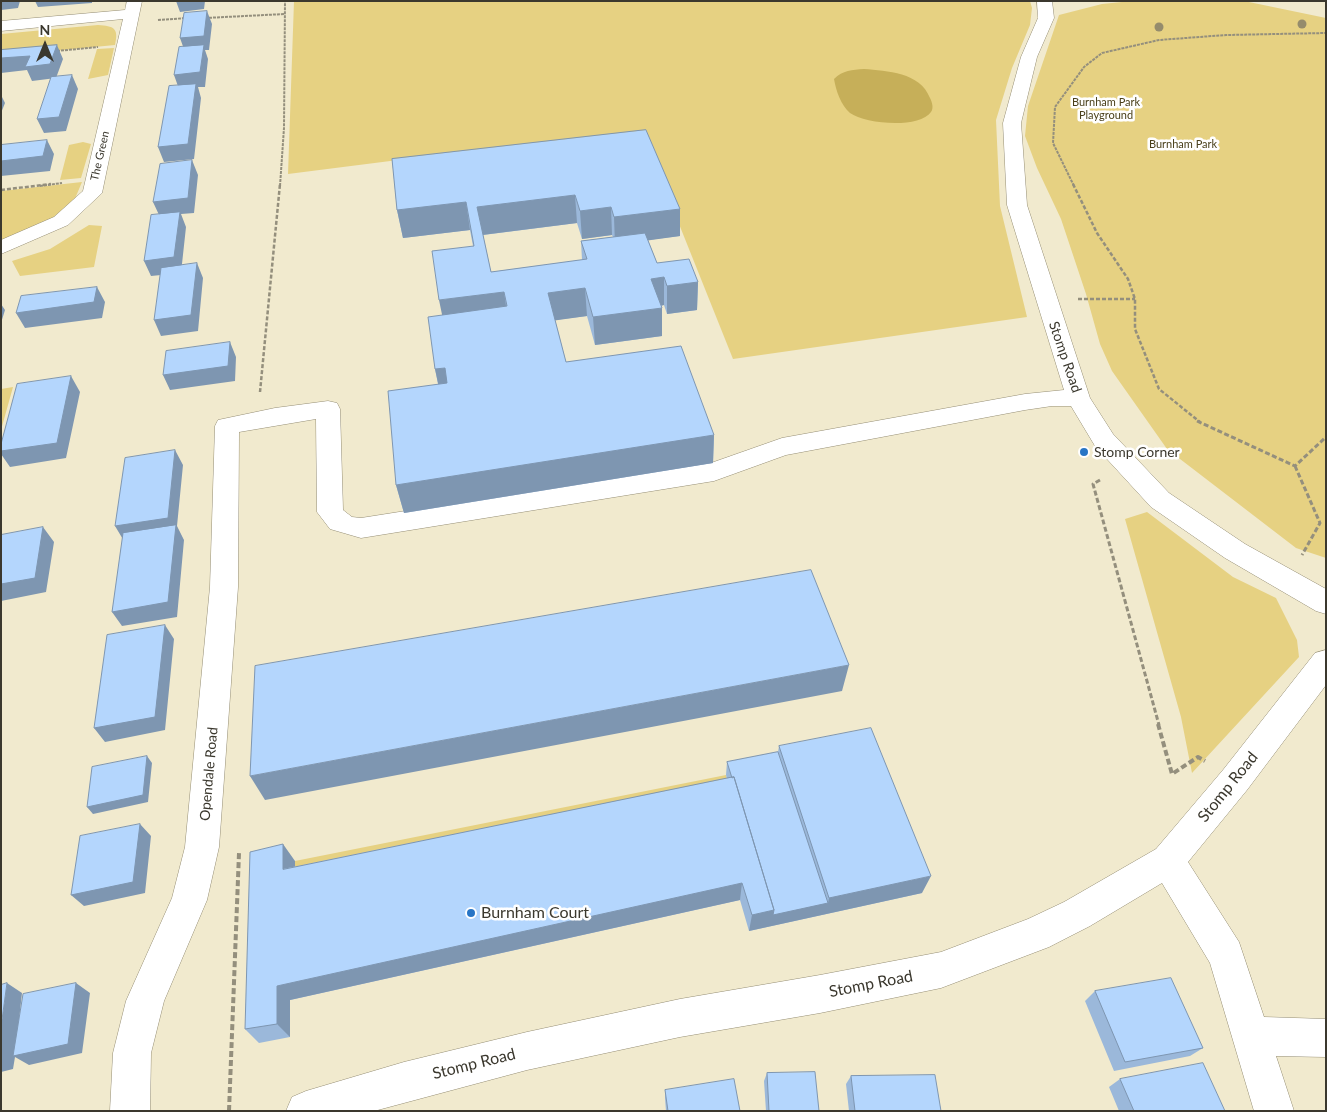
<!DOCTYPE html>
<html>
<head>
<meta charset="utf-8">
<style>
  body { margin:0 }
  #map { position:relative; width:1327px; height:1112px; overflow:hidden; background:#f1eace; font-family:Lato,sans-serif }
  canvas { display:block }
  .frame { position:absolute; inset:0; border:2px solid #3b382e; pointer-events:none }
  .north { position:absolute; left:20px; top:20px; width:50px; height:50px; -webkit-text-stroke:4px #fff; paint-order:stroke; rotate:0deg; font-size:14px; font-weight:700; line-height:20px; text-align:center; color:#3b382e }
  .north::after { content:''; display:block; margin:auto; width:18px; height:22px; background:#3b382e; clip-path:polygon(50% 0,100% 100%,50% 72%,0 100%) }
</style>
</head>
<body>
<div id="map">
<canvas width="1327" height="1112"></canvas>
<div class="frame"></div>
<div class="north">N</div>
</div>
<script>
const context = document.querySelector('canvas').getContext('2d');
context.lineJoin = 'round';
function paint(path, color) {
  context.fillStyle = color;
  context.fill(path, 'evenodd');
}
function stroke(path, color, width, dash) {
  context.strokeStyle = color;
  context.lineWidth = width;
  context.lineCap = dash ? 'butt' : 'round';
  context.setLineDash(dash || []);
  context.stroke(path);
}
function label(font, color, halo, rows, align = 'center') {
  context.font = font + ' Lato,sans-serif';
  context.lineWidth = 5;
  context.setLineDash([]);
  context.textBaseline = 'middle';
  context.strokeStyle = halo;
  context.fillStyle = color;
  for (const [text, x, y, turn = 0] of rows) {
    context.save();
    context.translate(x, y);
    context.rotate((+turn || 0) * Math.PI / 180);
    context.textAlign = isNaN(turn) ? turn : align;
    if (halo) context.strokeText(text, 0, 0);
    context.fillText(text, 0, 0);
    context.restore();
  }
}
const green = new Path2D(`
  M294,1h736l2,7 -2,17 -18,43 -16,52 4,86 27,111 -294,42 -82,-205 -182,-3 -181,23z
  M1132,1h112l82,17v540l-30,-10 -129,-99 -55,-78 -12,-27 -14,-50 -25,-75 -24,-51 -12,-32 3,-30 31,-91 43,-11z
  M98,25c16,1 21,3 17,20l-114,11v-22z
  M114,48l-6,27 -20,4 9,-30z
  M83,142l8,2 -10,34 -21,2 9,-35z
  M82,182l-8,19 -21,20 -52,21v-51z
  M89,225l13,1 -8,41 -74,9 -8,-15 38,-12z
  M13,387l-12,43v-41z
  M1147,512l86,65 43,21 21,42 2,17 -107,116 -11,-56 -56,-198z
  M726,775l6,21 -437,91v-26z`);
const forest = new Path2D(`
  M864,69c23,2 56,3 66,29 2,4 4,10 1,14 -12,17 -66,12 -81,1 -9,-8 -14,-22 -16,-34 9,-9 18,-9 30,-10z`);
const pathFar3 = new Path2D(`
  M205,18l80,-4
  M158,20l29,-2
  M57,51l41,-4
  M40,186l22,-3
  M280,186l4,-58 1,-127
  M1074,186l-21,-43 2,-36 29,-40 18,-14 57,-13 67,-5 100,-2`);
const pathFar2 = new Path2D(`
  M1073,184l24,49 31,46 7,20v30l24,60 41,33
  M1,190l50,-6
  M1078,299h57
  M260,392l20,-208`);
const pathFar1 = new Path2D(`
  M1197,421l98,45 31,-29
  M1295,466l25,57 -18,32
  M1100,480l-7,4 66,241`);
const path = new Path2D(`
  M1158,724l14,50 26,-17 7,4
  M229,1111l10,-258`);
const minor = new Path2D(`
  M127,1h15l-40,192 -34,32 -67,29v-14l53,-23 29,-26 40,-172 -122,12v-10l124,-11z
  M1037,1h15l2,17 -17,39 -16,66 6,82 63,193 23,36 56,59 76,51 81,45v25l-10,-3 -91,-53 -74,-51 -56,-61 -24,-40h-19l-27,4 -239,45 -72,26 -353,57 -31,-9 -13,-17 -1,-93 -77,13 -1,155 -19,260 -12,53 -43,101 -13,52 -1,58h-40l3,-58 13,-52 46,-103 13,-51 25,-260 5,-161 3,-6 57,-12 53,-7 9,2 3,6 3,101 9,7 9,1 350,-55 71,-25 243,-44 39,-4 -57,-185 -4,-82 18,-66 17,-39z
  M1326,650v35l-79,105 -59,72 51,80 25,75 62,2v38l-50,-1 18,55h-40l-44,-148 -48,-80 -72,43 -41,21 -108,41 -121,25 -140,24 -153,33 -153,41h-88l6,-14 14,-6 98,-29 123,-30 153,-33 140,-24 121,-23 87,-33 36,-17 92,-53 67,-79 92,-117z`);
const trees = [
  [1302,24],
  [1159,27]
];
const wall = new Path2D(`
  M392,159l288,50v27l-32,4 9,23 41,19 -1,28 -30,4 -3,-9 -3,1 1,2v28l-67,9 -8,-29 -32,4 11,42 148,73 -1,28 -309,50 -8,-28 42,-101 -3,-15 7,-54 31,-69 -3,-16 -67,8 -6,-28zM577,223l5,16 30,-4 1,2 -32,4 1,19 -91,12 -8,-37z
  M779,746l143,147 -173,38 -9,-31 -450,100v37l-31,6 -14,-14 50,-168v6l432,-88 -1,-4 1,-13 51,-10z
  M1095,991l108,57 -13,8 -76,15 -29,-70z
  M767,1073l52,38h-53l-2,-30z
  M851,1076l90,35h-92l-3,-27z
  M1120,1079l105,32h-106l-10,-24z
  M665,1090l75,21h-74l-1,-13z`);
const shadedWall = new Path2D(`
  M1,1h19l-2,7 -17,2z
  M35,1h57v2l-54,4z
  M176,1h29l-1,8 -24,3z
  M207,11l5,13 -3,26h-4l3,9 -3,28h-7l3,11 -7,61 -30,3 -6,-15 21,-58 -5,-14 11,-23 -5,-14z
  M57,45l6,14 -7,19 -24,3 -5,-11 -26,3v-15z
  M72,75l6,14 -12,42 -22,2 -7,-14z
  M1,95l4,8 -4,10z
  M47,140l7,14 -4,17 -49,5v-15z
  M192,160l6,15 -4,38 -13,1 5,13 -5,46 -30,3 -7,-15 16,-44 -7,-15z
  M575,195l2,28 -95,12 -5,-28z
  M466,202l4,28 -67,8 -6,-28z
  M611,207l1,28 -30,4 -2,-28z
  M680,209v27l-65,9 -1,-28z
  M197,263l6,15 -5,53 -37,5 -7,-16z
  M664,277v28l-12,2 -1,-28z
  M698,282l-1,28 -30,4v-28z
  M97,287l8,15 -3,16 -77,10 -9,-15z
  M585,288l2,28 -36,5 -3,-28z
  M504,292l4,28 -63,9 -6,-29z
  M1,304l4,6 -4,13z
  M662,308v28l-67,9 -2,-28z
  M230,342l6,15 -1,24 -65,9 -7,-15z
  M445,368l6,28 -10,1 -6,-28z
  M71,376l9,16 -14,66 -56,9 -9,-13v-3z
  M714,435l-1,28 -309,50 -8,-28z
  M175,450l8,15 -6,61 7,14 -7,77 -55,9 -10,-14 12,-71 -9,-15z
  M43,527l11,15 -8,50 -45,9v-17z
  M165,625l9,14 -9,91 -60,12 -11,-14z
  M849,665l-7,26 -577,109 -15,-24z
  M147,756l5,7 -4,39 -55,12 -6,-7z
  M140,824l11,12 -6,57 -61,13 -13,-11z
  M283,844l12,17v26l-12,-18z
  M931,876l-9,17 -173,38 3,-16 22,-5 54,-7 1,-5z
  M742,883l-2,17 -450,100v37l-13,-13v-38z
  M7,983l15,10 -7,63 61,-73 14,10 -8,60 -53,12 -14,-8 -2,12 -12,3v-45z`);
const building = new Path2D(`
  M207,11l-3,25 -24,2 4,-25z
  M57,45l-7,19 -25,3 5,-11 -29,2v-8z
  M204,45l-4,27 -26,3 5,-28z
  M72,75l-13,42 -22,2 14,-42z
  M196,84l-8,60 -30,3 11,-61z
  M646,130l34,79 -66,8 -3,-10 -31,4 -5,-16 -98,12 14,65 96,-13 -6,-18 64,-8 12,30 32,-4 9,23 -31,4 -3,-9 -13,2 11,29 -69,9 -8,-29 -37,5 18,69 115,-16 33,89 -318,50 -8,-94 59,-8 -2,-15 -10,1 -7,-52 79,-11 -3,-14 -65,8 -7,-49 42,-5 -8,-44 -69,8 -5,-51z
  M47,140l-4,16 -42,5v-16z
  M192,160l-4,38 -35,4 7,-38z
  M180,212l-6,45 -30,4 7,-46z
  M197,263l-6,52 -37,5 7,-52z
  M97,287l-3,15 -78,11 5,-17z
  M230,342l-2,24 -65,9 3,-24z
  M71,376l-14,67 -56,8v-7l16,-60z
  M175,450l-7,68 -53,8 10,-68z
  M176,525l-8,77 -56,10 11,-79z
  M43,527l-8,51 -34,6v-49z
  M811,570l38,95 -599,111 5,-110z
  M165,625l-10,92 -61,11 13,-93z
  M871,728l60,148 -102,22 -50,-152z
  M778,752l50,151 -55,12 1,-5 -40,-133 -2,1 -5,-16z
  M147,756l-4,39 -56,12 5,-40z
  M734,777l40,133 -22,5 -10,-32 -465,103v38l-32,5 5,-177 33,-8v25z
  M140,824l-7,58 -62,13 9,-59z
  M1171,978l32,70 -78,14 -30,-71z
  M7,983l-6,44v-42z
  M76,983l-8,61 -55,12 10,-62z
  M1203,1063l22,48h-91l-14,-32z
  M815,1072l4,39h-50l-2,-38z
  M935,1075l6,36h-86l-4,-35z
  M734,1079l6,32h-72l-3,-21z`);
const markers = [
  [1084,452,5,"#2875c5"],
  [471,913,5,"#2875c5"]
];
const farParknames = [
  ["Burnham Park",1106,102],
  ["Playground",1106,115],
  ["Burnham Park",1183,144]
];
const farStreetnames = [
  ["The Green",100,156,-77]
];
const streetNames = [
  ["Stomp Road",1065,357,71],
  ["Opendale Road",209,774,-85]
];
const poiNames = [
  ["Stomp Corner",1094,452]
];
const nearStreetnames = [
  ["Stomp Road",1228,787,-51],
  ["Stomp Road",871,984,-11],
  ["Stomp Road",474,1064,-14]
];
const nearPoinames = [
  ["Burnham Court",481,913]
];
paint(green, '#e6d182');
paint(forest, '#c6af59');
stroke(minor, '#958e75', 1);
stroke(pathFar3, '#948f7d', 2, [3, 1]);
stroke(pathFar2, '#948f7d', 2.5, [4, 2]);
stroke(pathFar1, '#948f7d', 3, [5, 2.5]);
stroke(path, '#948f7d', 4, [6, 3]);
paint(minor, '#fff');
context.fillStyle = '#958c6c';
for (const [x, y] of trees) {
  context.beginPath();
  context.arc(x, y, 4.5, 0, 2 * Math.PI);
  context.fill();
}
paint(wall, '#9bb8da');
paint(shadedWall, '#7e96b1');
paint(building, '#b4d6fd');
stroke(building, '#7e96b1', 1);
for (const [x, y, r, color] of markers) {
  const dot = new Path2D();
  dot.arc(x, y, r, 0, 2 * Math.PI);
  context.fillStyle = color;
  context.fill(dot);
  stroke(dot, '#fff', 2);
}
label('11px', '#4a401b', '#fff', farParknames);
label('11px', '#3b382e', '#fff', farStreetnames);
label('14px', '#3b382e', '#fff', streetNames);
label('14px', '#3b382e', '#fff', poiNames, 'left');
label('16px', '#3b382e', '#fff', nearStreetnames);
label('16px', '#3b382e', '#fff', nearPoinames, 'left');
</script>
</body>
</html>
